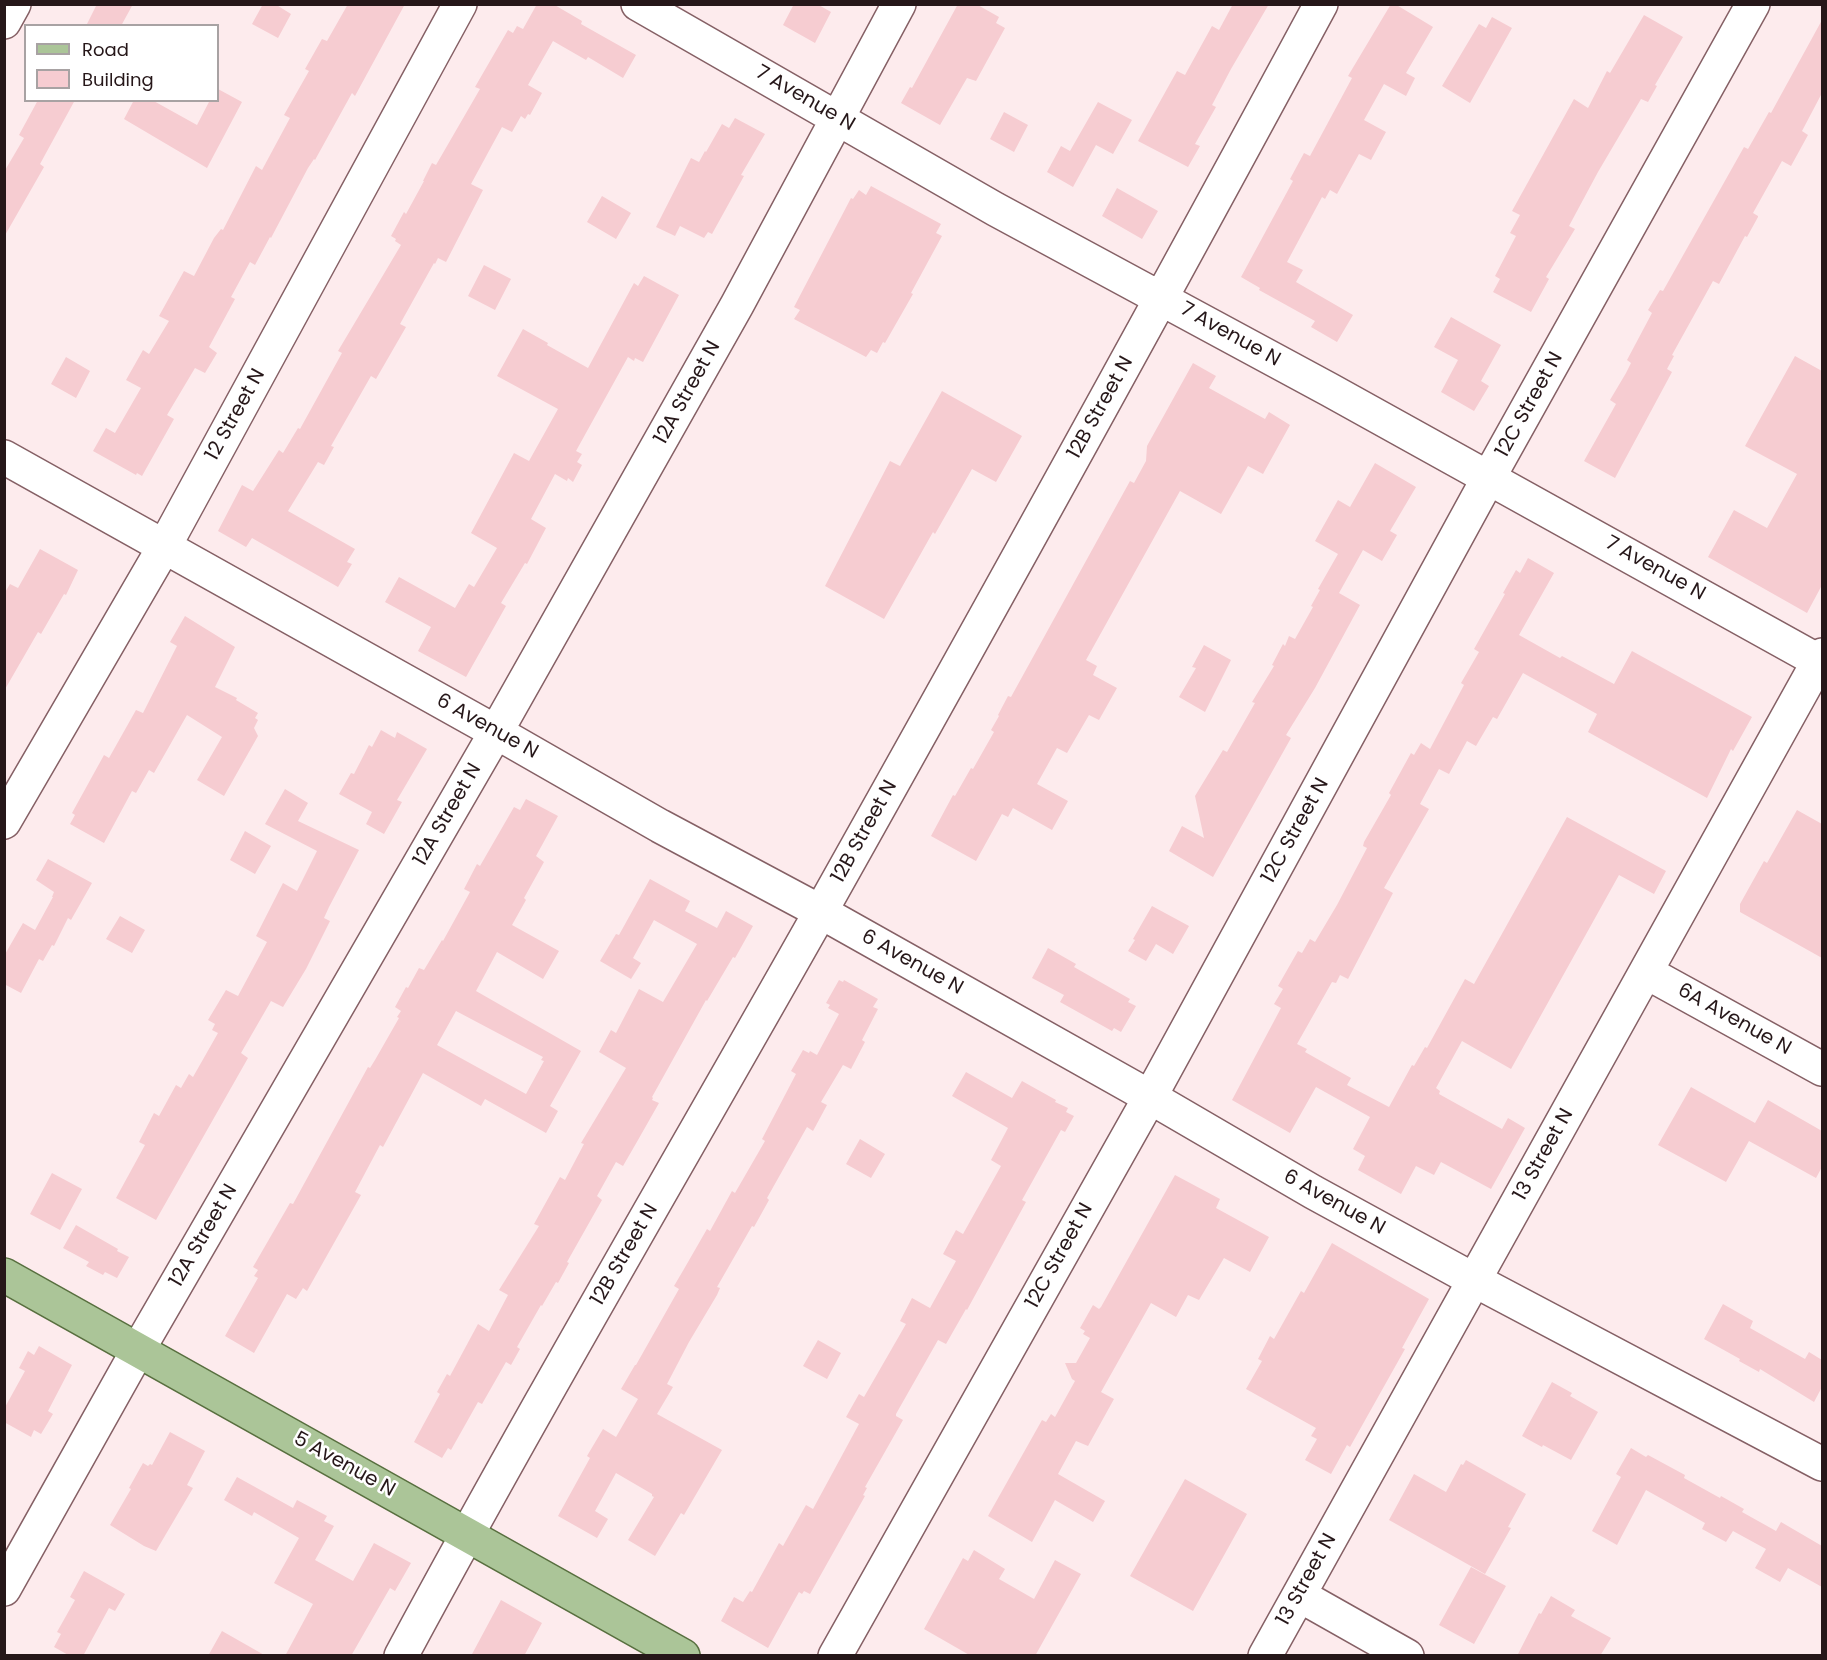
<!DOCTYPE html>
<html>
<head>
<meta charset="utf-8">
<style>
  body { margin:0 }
  #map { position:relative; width:1827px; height:1660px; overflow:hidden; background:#fdebed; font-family:Poppins,sans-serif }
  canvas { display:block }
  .frame { position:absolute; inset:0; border:6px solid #261719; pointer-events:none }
  .legend { position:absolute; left:24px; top:24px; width:195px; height:78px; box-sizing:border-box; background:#fff; border:2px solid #a8a2a3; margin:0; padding:8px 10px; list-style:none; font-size:18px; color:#261719 }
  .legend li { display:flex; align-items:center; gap:12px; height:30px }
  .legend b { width:30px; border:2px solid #a8a2a3 }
</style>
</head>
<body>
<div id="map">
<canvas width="1827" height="1660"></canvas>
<div class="frame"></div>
<ul class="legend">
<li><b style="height:8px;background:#abc598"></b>Road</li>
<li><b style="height:16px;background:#f6ccd1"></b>Building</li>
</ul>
</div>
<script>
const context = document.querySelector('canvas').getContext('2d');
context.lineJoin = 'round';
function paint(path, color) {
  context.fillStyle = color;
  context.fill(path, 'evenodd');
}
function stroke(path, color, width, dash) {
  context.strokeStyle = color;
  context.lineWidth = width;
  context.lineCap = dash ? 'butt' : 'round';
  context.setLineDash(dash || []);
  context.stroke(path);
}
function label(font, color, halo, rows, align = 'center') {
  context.font = font + ' Poppins,sans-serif';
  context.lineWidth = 5;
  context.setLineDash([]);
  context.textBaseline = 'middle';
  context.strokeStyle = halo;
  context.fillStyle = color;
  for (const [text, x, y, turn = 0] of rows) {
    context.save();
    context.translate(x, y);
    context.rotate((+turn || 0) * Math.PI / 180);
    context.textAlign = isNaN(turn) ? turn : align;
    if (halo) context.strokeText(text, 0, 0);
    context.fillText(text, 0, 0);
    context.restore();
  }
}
const building = new Path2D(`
  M97,4h36l-12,22h-35z
  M263,4h12l16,10 -13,24 -26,-14z
  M348,4h57l-50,92 -3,-3 -37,67 -1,-1 -6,9 -37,70 -1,-1 -15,28 -5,-3 -19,35 4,2 -26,48 8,6 -12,20 -10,-5 -28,47 7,4 -32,57 -5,-3 -1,2 -43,-24 13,-23 9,5 26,-45 -15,-8 17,-30 6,4 20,-33 -10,-5 25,-45 10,5 20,-38 7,-9 2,1 33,-64 6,4 28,-52 -6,-3 25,-44 -4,-2 17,-30 5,2z
  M537,4h16l29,17 -1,3 55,31 -13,23 -35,-21 -2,3 -33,-19 -25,44 14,8 -12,22 -2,-1 -3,5 -4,-3 -9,16 -10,-5 -31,57 12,6 -37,72 -8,-4 -3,6 -1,-1 -34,61 6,3 -30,52 -5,-3 -40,70 3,1 -10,18 -6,-3 -30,49 67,38 -8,13 5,2 -14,23 -86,-49 -6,9 -28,-16 24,-46 11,6 26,-41 4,3 15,-25 2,1 42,-76 -4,-2 63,-106 -6,-4 1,-2 -5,-3 13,-24 2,2 18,-33h-1l9,-18 4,2 44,-76 -5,-2 33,-57 5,3 4,-7 6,3z
  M794,4h23l14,8 -16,31 -32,-18z
  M958,4h18l23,13 -3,6 9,5 -29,53 -9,-3 -27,47 -39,-22 9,-16 2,1z
  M1233,4h36l-38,65 -19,36 4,2 -21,37 5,2 -12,21 -50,-26 39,-70 8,4 27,-49 7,4z
  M1391,4h4l38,23 -27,46 9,5 -9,18 -22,-12 -20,36 22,12 -15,28 -12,-6 -22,40 -7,-4 -5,9 -3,-2 -35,65 16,8 -7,12 57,33 -16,27 -26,-15 4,-6 -56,-31 1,-2 -19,-11 52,-96 -3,-2 14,-26 6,3 42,-78 -4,-2z
  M1644,15l39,22 -28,48 2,1 -9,16 -7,-3 -43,73 -29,54 6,3 -29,48 3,2 -18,33 -38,-20 7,-13 -5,-3 21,-40 -6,-3 10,-18 -8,-4 62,-112 14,9 19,-37 3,2z
  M1492,17l20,11 -42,75 -28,-17 37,-62 7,4z
  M1822,20v73l-20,38 6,4 -17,31 -9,-5 -29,52 5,3v1l-11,20 -2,-1 -26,48 -6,-3 -41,74 2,1 -7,13 5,3 -57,106 -31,-17 32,-57 -6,-4 16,-27 5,-10 -4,-3 25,-47 -4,-3 12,-20 3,1 81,-144 4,2 21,-37 2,1z
  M218,89l24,13 -35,66 -83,-49 10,-19h18l45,25 13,-25h8z
  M38,100h37l-35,64 4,3 -40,70v-65l20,-34 -5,-3z
  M1098,102l34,18 -19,34 -17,-9 -23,42 -26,-15 14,-26 9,5z
  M1004,112l24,13 -14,27 -24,-13z
  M735,118l30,16 -24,41 3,1 -32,58 -4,-2 -4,6 -24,-12 -5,10 -19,-9 35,-69 8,4 6,-11 1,1 16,-28 7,4z
  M871,186l70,38 -5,9 6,3 -31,57 2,1 -28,49 -2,-1 -6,11 -6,-3 -5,7 -72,-38 6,-9 -6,-3 57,-109 2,1 6,-9 7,5z
  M1117,188l41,23 -16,28 -40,-23z
  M602,196l29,17 -15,26 -29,-17z
  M484,265l27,14 -16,31 -27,-14z
  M644,276l35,19 -36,67 -8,-4 -1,3 -6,-4 -52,94 6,3 -5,8 5,3 -9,17 -5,-4 -1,3 -12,-7 -24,45 15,9 -19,36 -2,-1 -24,40 5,3 -40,71 -48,-26 13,-24 -46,-25 14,-25 56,31 14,-24 5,3 23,-39 -26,-15 43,-80 15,8 29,-52 -61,-33 26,-47 25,14 -1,2 41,23 46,-85 4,3z
  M1451,317l50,28 -20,36 8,5 -15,25 -33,-19 17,-32 -24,-13z
  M1795,356l27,15v214l-15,28 -99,-56 26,-47 33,18 30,-54 -52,-28z
  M66,357l24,14 -14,27 -25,-14z
  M1193,363l23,13 -7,12 56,31 4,-7 21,13 -27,49 -15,-8 -27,48 -41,-23 -94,169 11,6 -4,9 24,13 -18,32 -10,-5 -22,38 -10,-5 -20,36 31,17 -16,29 -39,-22 -5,9 -6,-3 -26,47 -45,-25 22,-41 2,1 16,-28 2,1 21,-37 -3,-2 8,-14 -1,-1 10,-19 3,1 119,-216 4,2 12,-22 1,-15z
  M942,391l80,45 -26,46 -24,-13 -37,65 -2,-2 -49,87 -59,-33 65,-125 10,5z
  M1375,463l41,24 -26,44 7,4 -15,26 -19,-11 -24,43 21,12 -45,83 -29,47 5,3 -78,139 -44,-26 13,-25 22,12 -9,-42 28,-46 4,2 28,-49 -3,-1 22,-36 -2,-1 11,-21 2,2 4,-10 6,3 18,-32 -2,-1 9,-16 -2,-1 20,-35 -23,-13 23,-41 12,7z
  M40,549l38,21 -12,25 -2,-1 -23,40 -3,-2 -34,59v-97l6,-10 8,4z
  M1528,558l26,15 -35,62 41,23 2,-2 52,28 18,-33 120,66 -19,34 -2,-2 -24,49 -119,-66 9,-18 -74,-41 -26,46 -4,-2 -17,29 -9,-5 -18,33 -10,-5 -19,35 9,5 -45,79 9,5 -45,86 -8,-4 -4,8 -4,-1 -35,62 10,5 -2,3 46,26 -4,7 42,22 23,-42 2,1 11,-19 2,1 38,-69 9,5 93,-167 99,54 -12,23 -35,-19 -108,194 -49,-28 -26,47 4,3 -1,3 63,35 6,-11 17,10 -34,61 -50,-27 -7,13 -18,-9 -15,28 -43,-24 7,-14 -12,-7 17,-32 -54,-30 -26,46 -58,-33 49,-92 -7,-4 9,-15 -5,-3 20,-35 4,2 8,-14 5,3 22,-37 30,-57 -4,-2 1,-4 27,-47 -2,-2 22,-40 3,2 7,-12 9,6 34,-64 -3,-2 18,-31 -5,-3 31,-55 -2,-1 13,-23 4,3z
  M185,616l50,31 -20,40 22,11 -1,2 22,13 -3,5 3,2 -4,8 4,8 -34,60 -27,-16 25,-43 -35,-22 -33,58 -5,-3 -13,23 -4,-2 -28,52 -34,-19 5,-9 -3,-2 32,-58 5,3 27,-48 7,3 34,-67 -7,-4z
  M1204,645l27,15 -26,52 -26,-15 17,-29 -4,-1z
  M381,730l14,8 2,-6 30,17 -30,51 5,2 -18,32 -18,-10 6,-12 -33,-18 12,-21 3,1 15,-29 3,2z
  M285,789l23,14 -10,18 61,29 -30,57 -5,11 6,3 -24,48 -23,38 -12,-6 -30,52 7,5 -92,162 -40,-22 29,-53 -6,-3 15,-29 5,3 17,-31 5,3 8,-14 4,3 25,-44 -6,-3 3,-6 -7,-4 18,-30 12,6 29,-54 -11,-6 27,-53 14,8 20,-40 -52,-27z
  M526,799l32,17 -22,40 8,6 -20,36 2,2 -14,25 47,26 -16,28 -46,-27 -21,39 105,60 -31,55 8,5 -12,22 -61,-34 -4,7 -58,-33 -40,74 -3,-2 -25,47 6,3 -54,96 -4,-3 -7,11 -9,-5 -33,59 -29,-17 33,-58 -4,-2 4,-6 -5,-3 37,-64 3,1 75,-137 2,1 5,-8 24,-42 -2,-1 4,-6 -6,-4 11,-20 2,1 11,-20 5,2 18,-30 1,1 27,-49 -6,-3 13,-25 3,2 34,-59 6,3zM456,1011l87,46 -2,3 3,1 -18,33 -89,-49z
  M1797,810l25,14v134l-82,-46v-8l24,-43 3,2z
  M245,831l26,15 -16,28 -25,-14z
  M48,859l44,24 -21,37 -3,-2 -14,28 -2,-1 -9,16 -4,-2 -18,34 -17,-9v-28l19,-33 12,7 18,-33h-1l2,-5 -18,-12z
  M650,879l40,22 -5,10 32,17 9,-17 27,15 -18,32 -2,-1 -26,44 -1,-1 -54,97 1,1 -1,2 7,3 -21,37 -15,26 -7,-4 -19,34 5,4 -35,62 2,1 -11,20 -2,-1 -14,24 -1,-1 -24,42 3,2 -9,16 -5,-3 -24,42 -4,-2 -27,48 -3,-2 -6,10 -28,-16 26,-48 -3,-2 10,-18 3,2 28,-52 11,7 19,-36 -9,-5 40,-64 -5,-2 26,-47 5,3 19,-36 -3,-1 45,-75 -27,-16 12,-22 5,3 23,-44 24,13 34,-58 -43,-24 -21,38 8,5 -10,16 -31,-18 16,-27 3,1z
  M1152,906l37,20 -16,28 -17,-10 -10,17 -18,-10 7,-11 -2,-1z
  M120,916l25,14 -13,23 -26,-14z
  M1048,948l28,16 -2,3 56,32 -2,3 8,4 -15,26 -7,-4 -2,3 -52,-29 4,-7 -32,-17z
  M839,980l4,2 1,-2 34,19 -5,8 5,2 -16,31 3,2 -14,27 -8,-4 -22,37 6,3 -14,26 -6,-4 -40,71 2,2 -15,27 -2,-1 -35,61 3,1 -3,7 -28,47 -22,42 6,3 -16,27 65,36 -38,65 -3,-2 -26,43 -27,-16 26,-43 -2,-1v-2l-36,-21 -21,38 13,8 -11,19 -39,-22 32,-58 -3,-2 16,-27 13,8 22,-38 -17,-10 14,-24h1l43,-76 -5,-3 10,-17 23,-40 3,2 22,-40 3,2 30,-52 -3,-2 34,-65 -5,-3 12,-21 6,3 1,-2 7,4 22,-41 -11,-6 2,-3 -4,-2z
  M966,1072l46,26 10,-17 34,19 -1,2 13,6 -2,4 8,4 -9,16 -4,-2 -39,70 4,2 -59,108 -1,-1 -20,35 -8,-4 -42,74v2l7,4 -38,67 2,1 -4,7 2,1 -55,98 -6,-3 -2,3 -3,-2 -31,56 -47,-27 13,-24 9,5 7,-11 2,1 27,-49 4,3 23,-41 7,4 46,-85 -13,-7 13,-23 5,3 42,-73 -6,-3 12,-23 18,10 26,-47 -13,-7 13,-24 7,4 38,-68 -10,-6 17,-32 -56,-32z
  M1691,1087l64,36 13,-23 54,31v36l-6,11 -67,-37 -23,41 -68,-37z
  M860,1139l25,15 -14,24 -25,-14z
  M52,1173l30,16 -22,41 -30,-16z
  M1175,1175l45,24 -4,9 53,29 -19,35 -26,-14 -25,42 -11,-5 -12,22 -25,-14 -50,89 13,7 -26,47 -12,-5 -18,33 47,27 -12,21 -38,-22 -23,42 -44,-26 54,-96 4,2 5,-8 4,3 20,-36 -3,-2 -7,-16h11l14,-25 -7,-4 2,-3 -5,-3 13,-23 6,4 2,-2z
  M76,1225l42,24 -1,2 12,6 -12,21 -12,-6 -2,3 -17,-9 3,-4 -26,-14z
  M1332,1243l97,56 -27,49 3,1 -55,98 -3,-2 -16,29 -26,-14 12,-21 -6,-3 5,-8 -70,-39 16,-28 -4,-2 12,-23 4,3 27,-48 3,2z
  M1723,1304l30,17 -3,7 55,31 4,-7 13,8v27l-8,15 -54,-33 -1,3 -20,-11 1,-2 -36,-20z
  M818,1340l23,13 -14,26 -24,-13z
  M39,1346l33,19 -24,46 5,3 -12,20 -7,-4 -3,7 -27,-15v-13l21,-38 -6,-3 9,-17 6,4z
  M1552,1382l20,11 -2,3 28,16 -27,48 -28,-15 -1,2 -20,-11z
  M170,1432l35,19 -18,34 6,3 -37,63 -12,-5 -34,-21 21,-36 -2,-1 14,-25 5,3 2,-2 2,1z
  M1631,1448l15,9 2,-2 37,20 -1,3 36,20 1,-2 23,13 -2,3 34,19 5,-9 41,24v41l-34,-19 -8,14 -25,-14 11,-19 -33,-18 -7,11 -24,-13 3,-6 -59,-33 -29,55 -25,-14 29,-54 -5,-3z
  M1466,1460l60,34 -18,33 3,1 -26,46 -96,-54 25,-46 32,18 15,-28 2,1z
  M237,1477l56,31 4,-8 30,16 -3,5 10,5 -19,34 38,21 21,-38 37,20 -16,28 -5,-3 -39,68h-66l28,-52 -39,-21 25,-45 -45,-26 -2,4 -28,-16z
  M1185,1479l62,35 -54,97 -63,-35z
  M974,1550l31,19 -6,10 35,20 21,-39 26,14 -46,82h-64l-47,-27 39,-71 5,3z
  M1471,1567l35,19 -32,58 -35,-19z
  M84,1571l41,23 -10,17 -6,-3 -26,48h-13l-16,-9 7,-13 -4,-2 18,-32 -5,-3z
  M1551,1596l24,14 -4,6 40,22 -11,18h-83l22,-43 2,1z
  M501,1600l41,23 -18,33h-53z
  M222,1631l44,25h-58z`);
const minor = new Path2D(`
  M638,4l357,205 335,181 492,273
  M4,22l10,-18
  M4,457l492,275 164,94 161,86 329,185 163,95 161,88 348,184
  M4,822l160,-275 296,-543
  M1646,972l176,97
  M4,1589l134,-239 358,-618 241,-427 162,-301
  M1299,1595l108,61
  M401,1656c135,-251 280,-497 420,-745 169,-301 336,-603 500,-907
  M835,1656l315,-559 339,-620 264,-473
  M1265,1656l557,-1001`);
const major = new Path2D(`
  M4,1275l679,381`);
const streetNames = [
  ["7 Avenue N",805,99,30],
  ["7 Avenue N",1230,335,29],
  ["12A Street N",688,393,-61],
  ["12C Street N",1530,405,-61],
  ["12B Street N",1101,408,-61],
  ["12 Street N",236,415,-61],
  ["7 Avenue N",1655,569,29],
  ["6 Avenue N",487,727,29],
  ["12A Street N",448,815,-60],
  ["12C Street N",1296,831,-61],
  ["12B Street N",865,832,-61],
  ["6 Avenue N",912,963,29],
  ["6A Avenue N",1734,1020,29],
  ["13 Street N",1544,1155,-61],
  ["6 Avenue N",1334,1203,29],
  ["12A Street N",204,1236,-60],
  ["12B Street N",625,1255,-60],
  ["12C Street N",1060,1256,-61],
  ["5 Avenue N",344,1465,29],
  ["13 Street N",1307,1580,-61]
];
paint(building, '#f6ccd1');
stroke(minor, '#856065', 36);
stroke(major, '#586f3f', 36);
stroke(minor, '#fff', 33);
stroke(major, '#abc598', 33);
label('20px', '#261719', '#fff', streetNames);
</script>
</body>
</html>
